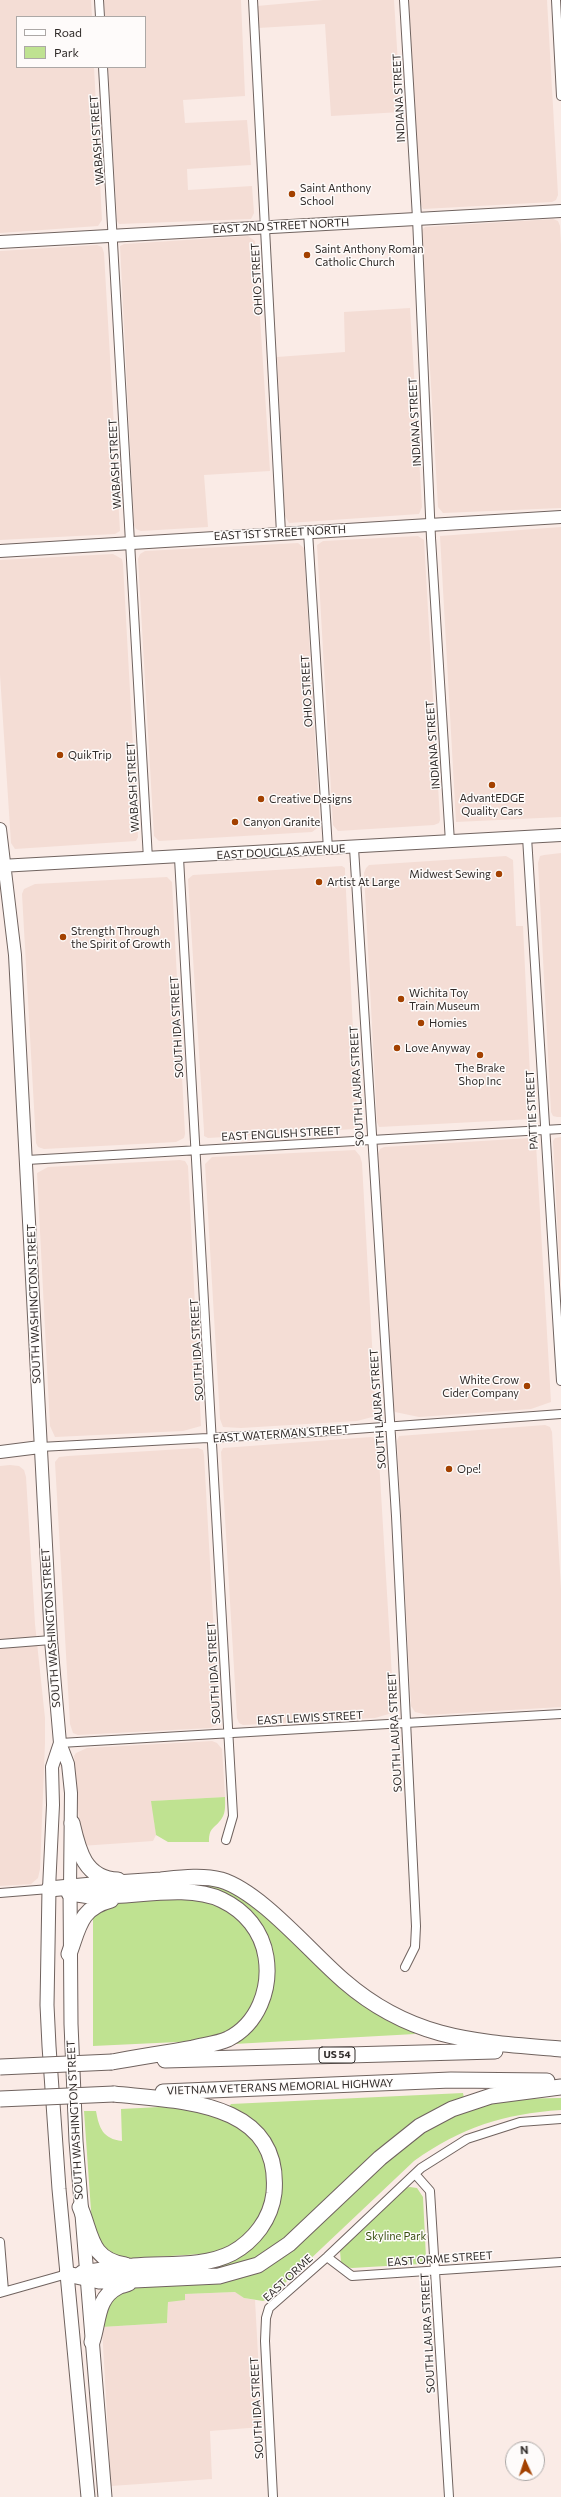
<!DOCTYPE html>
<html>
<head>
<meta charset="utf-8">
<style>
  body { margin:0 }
  #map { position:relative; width:561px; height:2497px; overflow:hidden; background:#faebe6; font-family:Commissioner,sans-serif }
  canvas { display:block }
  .legend { position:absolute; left:16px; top:16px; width:130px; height:52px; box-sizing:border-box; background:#fefbfa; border:1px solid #aca8a6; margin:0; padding:5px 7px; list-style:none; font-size:12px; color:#302b29 }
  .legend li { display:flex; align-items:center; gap:8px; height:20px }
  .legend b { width:20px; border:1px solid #aca8a6 }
  .north { position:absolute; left:505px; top:2441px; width:40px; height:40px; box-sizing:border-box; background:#fefbfa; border:1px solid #aca8a6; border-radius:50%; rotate:357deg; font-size:11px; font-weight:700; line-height:16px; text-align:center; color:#302b29 }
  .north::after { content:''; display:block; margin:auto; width:14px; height:18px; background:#a34100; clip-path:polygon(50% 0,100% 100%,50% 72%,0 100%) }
</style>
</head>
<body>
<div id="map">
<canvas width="561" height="2497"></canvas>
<ul class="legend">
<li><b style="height:5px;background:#fff"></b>Road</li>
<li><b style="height:11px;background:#bfe291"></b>Park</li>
</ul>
<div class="north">N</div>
</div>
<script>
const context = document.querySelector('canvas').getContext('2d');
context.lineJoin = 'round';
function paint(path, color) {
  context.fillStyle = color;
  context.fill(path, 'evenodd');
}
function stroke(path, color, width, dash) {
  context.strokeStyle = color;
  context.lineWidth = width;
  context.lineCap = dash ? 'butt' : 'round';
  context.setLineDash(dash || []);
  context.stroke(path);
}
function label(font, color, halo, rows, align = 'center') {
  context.font = font + ' Commissioner,sans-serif';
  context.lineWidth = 3;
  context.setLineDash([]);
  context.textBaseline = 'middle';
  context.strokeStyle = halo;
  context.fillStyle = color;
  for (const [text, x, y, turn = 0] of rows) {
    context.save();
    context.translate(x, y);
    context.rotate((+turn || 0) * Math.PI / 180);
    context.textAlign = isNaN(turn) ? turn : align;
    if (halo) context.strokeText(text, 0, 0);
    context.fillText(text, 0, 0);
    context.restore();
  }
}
const built = new Path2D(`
  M0,0h91l1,17h-75v50h77l8,153 -4,6 -98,7z
  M104,0h137l4,96 -62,4 2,23 62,-3 4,45 -64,4 1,21 64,-4 2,27 -3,6 -132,5 -2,-3 -9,-154h37v-50h-40z
  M323,0h71l7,112 -70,4 -6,-92 -67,4 -1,-22z
  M408,0h139l11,195 -2,5 -4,2 -129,7 -2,-4z
  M553,219l5,2 2,5 1,19v263l-118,5 -5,-6 -16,-277 3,-3z
  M248,236l7,5 15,230 -66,4 4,52 -67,4 -5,-2 -2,-4 -14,-279 4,-2z
  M97,245l5,2 2,6 16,278 -5,3 -115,6v-289z
  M410,308l12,199 -3,7 -130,9 -4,-7 -8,-159 68,-5 -1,-40z
  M561,527v290l-105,5 -16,-286z
  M418,536l6,4 16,280 -1,3 -5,2 -96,6 -5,-6 -16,-280 6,-4z
  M298,543l6,5 16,278 -8,6 -153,9 -5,-5 -16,-277 2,-5 5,-3z
  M113,554l9,5 1,5 15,273 -2,4 -121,8 -4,-6 -11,-168v-115z
  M561,853v264h-4l-4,-1 -2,-4 -13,-249 2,-7 4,-1z
  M506,856l7,4 3,66h7l9,193 -153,8 -2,-5 -13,-249 2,-5 3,-3z
  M342,866l3,2v4l13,255 -4,2 -146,9 -4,-2v-5l-16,-252 5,-4z
  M167,877l5,5 13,252 -1,4 -8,4 -132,7 -6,-2 -2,-4 -14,-249 2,-5 11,-5z
  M561,1137v156l-8,-152 2,-3z
  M530,1138l6,6 15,258 -20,7 -112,8 -24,-5 -2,-4 -15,-254 2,-5 4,-2z
  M355,1150l5,6 2,7 14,253 -19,5 -116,7 -18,-1 -3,-8 -15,-255 7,-7z
  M180,1160l5,1 3,5 13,260 -18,5 -128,6 -5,-11 -13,-253 11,-6z
  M545,1425l5,2 2,5 9,157v118l-133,8 -13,-3 -4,-6 -14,-265 2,-5z
  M371,1437l5,1 2,5 16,267 -2,3 -17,5 -132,7 -4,-2 -2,-5 -16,-266 2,-4z
  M198,1448l5,2 1,5 15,269 -9,4 -132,7 -5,-2 -3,-9 -15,-262 4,-5 9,-1z
  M10,1465l9,1 5,4 2,7 9,147 10,94v25l-5,126 -2,9 -7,6 -31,2v-420z
  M212,1741l5,2 5,6 3,48 -73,4 4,34 -3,6 -72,5 -7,-90 2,-3 11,-5z
  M236,2292l8,6 11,2 7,127 -52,4 2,48 -101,7 -9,-159 65,-4 1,-22 17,-7z`);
const green = new Path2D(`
  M225,1797c0,7 1,15 -3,21 -7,11 -13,8 -13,24h-41l-12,-7 -5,-34z
  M187,1883l36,3 35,22 99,92 29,20 28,12 1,2 -181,10 -1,-3 28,-29v-82l-74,-44z
  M198,1898l28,10 21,18 14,28 -1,42 -26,33 -15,8 -20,4 -106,5v-134l16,-10z
  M463,2093l1,5 -34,14 -16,11 -122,111 -36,25 -24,9 -33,4 65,-41 11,-72 -47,-51 3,-4z
  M561,2098v12c-58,4 -99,17 -147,51l-146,138 -5,2 -19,-3 -9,-6 -50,2v6l-17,2 -1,21 -65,4 2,-20 23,-19 104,-8 153,-120 64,-46 59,-15z
  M179,2106l17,1 42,19 19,18 9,20 2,26 -4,21 -26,32 -21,10 -94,6c-18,-4 -26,-17 -31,-34l-8,-114h12c3,17 7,28 26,30l-1,-32z
  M410,2187l7,1 6,9 3,61 -6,6 -68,4 -7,-1 -4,-5 -1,-11 65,-63z`);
const street = new Path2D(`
  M99,0l1,17
  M253,0l28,533
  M404,0l13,218 14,320 19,304
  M556,0l5,96
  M103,67l45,792
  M308,532l20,317
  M527,837l34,544
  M354,848l42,668 20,410 -1,21 -10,20
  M179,858l54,958 -7,24
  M27,1160l534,-31
  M40,1447l261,-14 260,-19
  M0,1644l51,-4
  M60,1743l501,-29
  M0,1893l49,-4
  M415,2174l15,17 19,306
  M0,2242l4,49
  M327,2257l25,19 209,-14
  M0,2293l67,-19
  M273,2497l-8,-156 1,-23 3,-10 58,-51 94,-89 46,-29 53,-17 41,-3`);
const secondary = new Path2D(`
  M0,242l561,-31
  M0,551l561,-34
  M0,829l15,126 36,685 9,103 8,21 3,29 -1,94
  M0,866l561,-31
  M0,1452l40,-5
  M49,1889l4,-84 -1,-38 8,-24`);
const primary = new Path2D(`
  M70,1887l1,137 5,117 29,356
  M49,1889l-2,116 2,41 10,143 29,308`);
const highway = new Path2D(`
  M72,1823c6,26 12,56 46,57
  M49,1889c37,-4 74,-7 112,-9 19,-2 41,-5 60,0 40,12 90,73 123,101 68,59 132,61 217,68
  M69,1893c8,1 16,3 24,3 39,2 93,-13 129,4 23,11 40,31 44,57 5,32 -8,67 -38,82 -11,5 -24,6 -35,9 -27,5 -54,9 -81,14
  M69,1954c10,-27 11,-46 42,-54
  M165,2060l330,-9
  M163,2092l288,-12 96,1
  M80,2207c12,27 9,52 45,58
  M82,2273c17,-2 34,-6 51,-7 32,-3 70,2 99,-13 22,-12 39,-34 42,-60 8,-93 -95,-92 -160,-99
  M67,2274l32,7 35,-1 85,-4 39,-11 31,-21 91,-86 40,-32 32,-17 39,-13 70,-9
  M92,2342c7,-20 4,-44 26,-55 3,-2 8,-2 11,-4`);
const highwayBridge = new Path2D(`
  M0,2067l112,-5
  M0,2099l114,-5`);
const markers = [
  [292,194,4,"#a34100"],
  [307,255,4,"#a34100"],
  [60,755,4,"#a34100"],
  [492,785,4,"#a34100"],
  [261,799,4,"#a34100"],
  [235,822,4,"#a34100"],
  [499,874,4,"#a34100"],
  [319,882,4,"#a34100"],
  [63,937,4,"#a34100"],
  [401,999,4,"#a34100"],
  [421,1023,4,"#a34100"],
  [397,1048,4,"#a34100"],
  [480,1055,4,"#a34100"],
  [527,1386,4,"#a34100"],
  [449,1469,4,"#a34100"]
];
const shields = [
  [337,2055,36]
];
const shieldNames = [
  ["US 54",337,2055]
];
const streetNames = [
  ["INDIANA STREET",399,98,-93],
  ["WABASH STREET",97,140,-94],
  ["EAST 2ND STREET NORTH",281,226,-3],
  ["OHIO STREET",257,279,-93],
  ["INDIANA STREET",415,422,-93],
  ["WABASH STREET",115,464,-93],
  ["EAST 1ST STREET NORTH",280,533,-3],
  ["OHIO STREET",307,691,-93],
  ["INDIANA STREET",433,745,-94],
  ["WABASH STREET",133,787,-93],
  ["EAST DOUGLAS AVENUE",281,852,-3],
  ["SOUTH IDA STREET",177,1027,-93],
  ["SOUTH LAURA STREET",357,1086,-93],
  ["PATTIE STREET",532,1110,-93],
  ["EAST ENGLISH STREET",281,1134,-3],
  ["SOUTH WASHINGTON STREET",34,1304,-92],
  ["SOUTH IDA STREET",197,1350,-93],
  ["SOUTH LAURA STREET",378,1409,-94],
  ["EAST WATERMAN STREET",281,1434,-4],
  ["SOUTH WASHINGTON STREET",51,1628,-94],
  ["SOUTH IDA STREET",214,1673,-93],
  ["EAST LEWIS STREET",310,1718,-3],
  ["SOUTH LAURA STREET",395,1732,-93],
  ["VIETNAM VETERANS MEMORIAL HIGHWAY",280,2087,-2],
  ["SOUTH WASHINGTON STREET",75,2120,-93],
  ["EAST ORME STREET",440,2259,-4],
  ["EAST ORME",288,2278,-43],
  ["SOUTH LAURA STREET",428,2333,-93],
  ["SOUTH IDA STREET",257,2408,-93]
];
const poiNames = [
  ["Saint Anthony",300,188],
  ["School",300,201],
  ["Saint Anthony Roman",315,249],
  ["Catholic Church",315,262],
  ["QuikTrip",68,755],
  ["AdvantEDGE",492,798,"center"],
  ["Quality Cars",492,811,"center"],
  ["Creative Designs",269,799],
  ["Canyon Granite",243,822],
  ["Midwest Sewing",491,874,"right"],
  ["Artist At Large",327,882],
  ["Strength Through",71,931],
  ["the Spirit of Growth",71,944],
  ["Wichita Toy",409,993],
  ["Train Museum",409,1006],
  ["Homies",429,1023],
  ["Love Anyway",405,1048],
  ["The Brake",480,1068,"center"],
  ["Shop Inc",480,1081,"center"],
  ["White Crow",519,1380,"right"],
  ["Cider Company",519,1393,"right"],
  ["Ope!",457,1469]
];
const parkNames = [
  ["Skyline Park",396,2236]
];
paint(built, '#f4ddd5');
paint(green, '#bfe291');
stroke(street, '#70635f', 10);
stroke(secondary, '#70635f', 14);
stroke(primary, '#70635f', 15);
stroke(highway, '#70635f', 17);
stroke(street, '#fff', 8);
stroke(secondary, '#fff', 12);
stroke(primary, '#fff', 13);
stroke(highway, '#fff', 15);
stroke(highwayBridge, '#70635f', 17, []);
stroke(highwayBridge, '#fff', 15);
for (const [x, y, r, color] of markers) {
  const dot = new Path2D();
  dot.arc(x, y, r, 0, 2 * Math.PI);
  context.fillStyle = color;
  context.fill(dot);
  stroke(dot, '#fefbfa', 1.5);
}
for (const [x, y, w] of shields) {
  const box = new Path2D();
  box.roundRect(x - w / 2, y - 8, w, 16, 3);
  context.fillStyle = '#fefbfa';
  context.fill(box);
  stroke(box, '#302b29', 1);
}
label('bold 10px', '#302b29', null, shieldNames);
label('11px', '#302b29', '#fefbfa', streetNames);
label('11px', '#302b29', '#fefbfa', poiNames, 'left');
label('11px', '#384f10', '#fefbfa', parkNames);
</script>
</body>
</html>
